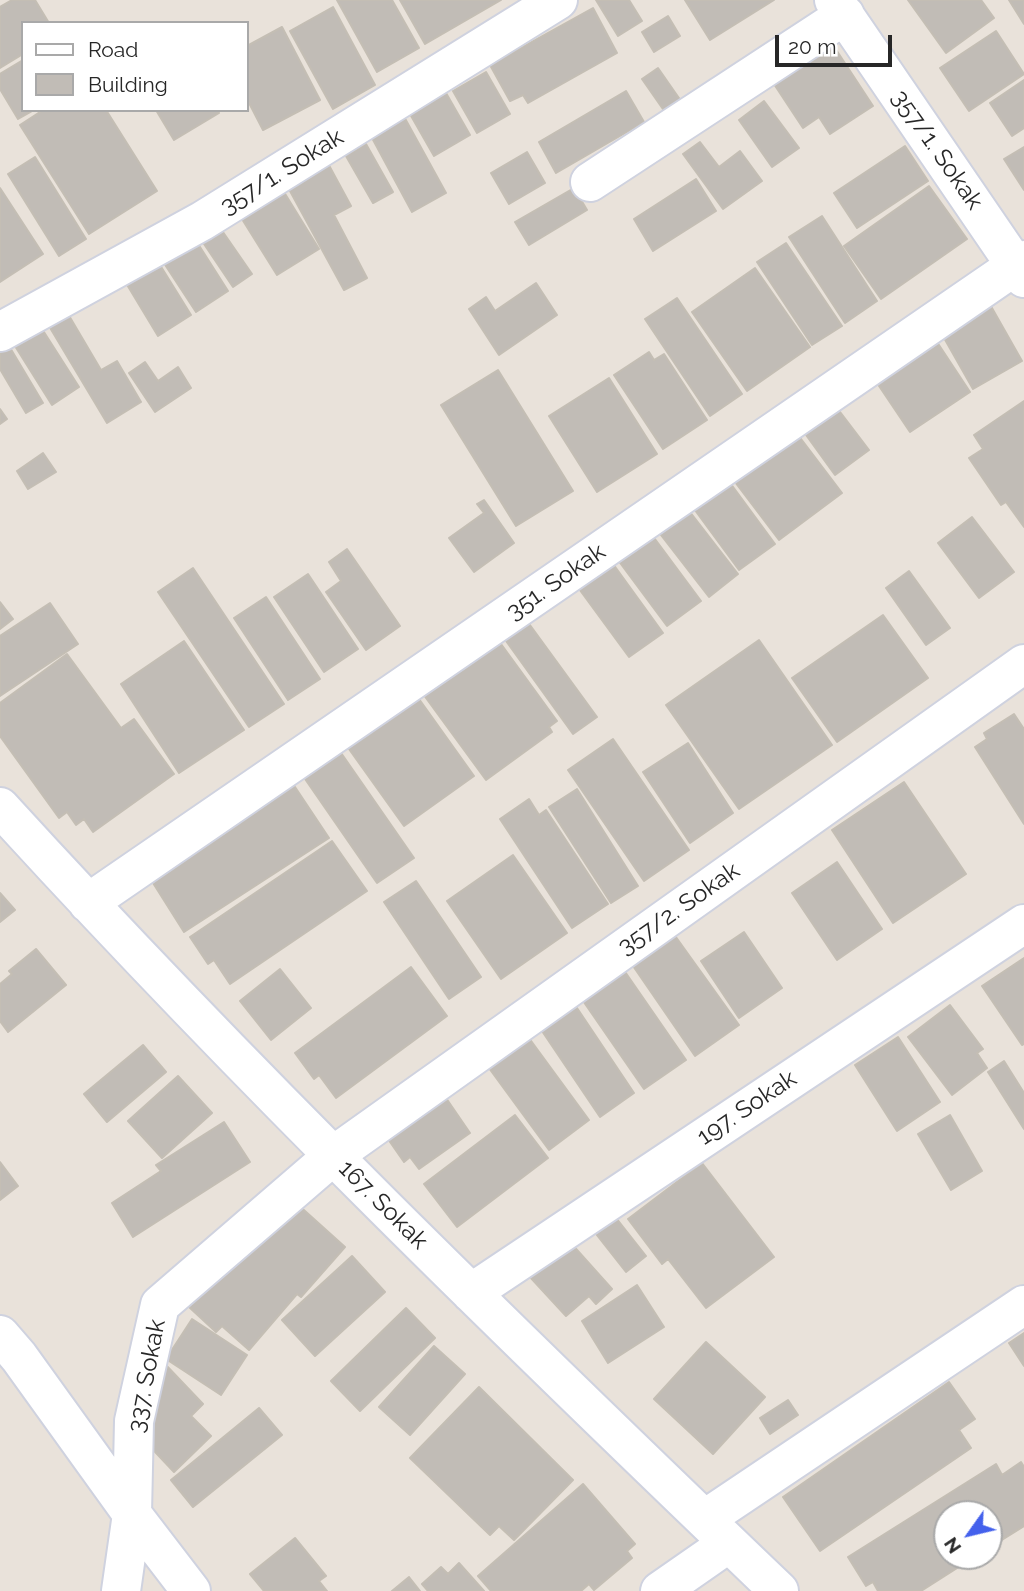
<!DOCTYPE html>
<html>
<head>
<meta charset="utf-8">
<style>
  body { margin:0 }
  #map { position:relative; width:1024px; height:1591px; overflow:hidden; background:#e9e2da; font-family:Raleway,sans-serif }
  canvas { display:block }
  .legend { position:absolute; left:21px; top:21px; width:228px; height:91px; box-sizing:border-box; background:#fff; border:2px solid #a9a9a9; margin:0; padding:9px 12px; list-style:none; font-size:21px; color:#272727 }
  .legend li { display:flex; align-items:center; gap:14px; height:35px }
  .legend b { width:35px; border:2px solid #a9a9a9 }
  .north { position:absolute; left:933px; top:1500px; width:70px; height:70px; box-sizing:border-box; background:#fff; border:2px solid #a9a9a9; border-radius:50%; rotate:236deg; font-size:19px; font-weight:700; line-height:28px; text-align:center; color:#272727 }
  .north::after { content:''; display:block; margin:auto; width:24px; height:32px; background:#4461ec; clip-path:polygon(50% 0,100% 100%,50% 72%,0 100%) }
  .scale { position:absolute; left:775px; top:35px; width:117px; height:32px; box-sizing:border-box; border:4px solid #272727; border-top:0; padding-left:9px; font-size:21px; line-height:24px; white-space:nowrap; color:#272727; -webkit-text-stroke:5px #fff; paint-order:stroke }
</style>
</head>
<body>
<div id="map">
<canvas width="1024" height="1591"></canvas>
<ul class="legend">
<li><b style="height:9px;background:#fff"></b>Road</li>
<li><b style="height:19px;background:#c1bcb6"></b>Building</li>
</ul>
<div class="north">N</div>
<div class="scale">20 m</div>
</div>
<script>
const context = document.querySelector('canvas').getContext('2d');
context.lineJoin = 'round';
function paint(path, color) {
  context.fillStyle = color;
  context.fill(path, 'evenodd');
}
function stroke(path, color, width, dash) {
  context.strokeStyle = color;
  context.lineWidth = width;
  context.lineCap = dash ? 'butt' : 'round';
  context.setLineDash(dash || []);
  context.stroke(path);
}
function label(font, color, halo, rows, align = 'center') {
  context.font = font + ' Raleway,sans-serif';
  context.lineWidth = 5;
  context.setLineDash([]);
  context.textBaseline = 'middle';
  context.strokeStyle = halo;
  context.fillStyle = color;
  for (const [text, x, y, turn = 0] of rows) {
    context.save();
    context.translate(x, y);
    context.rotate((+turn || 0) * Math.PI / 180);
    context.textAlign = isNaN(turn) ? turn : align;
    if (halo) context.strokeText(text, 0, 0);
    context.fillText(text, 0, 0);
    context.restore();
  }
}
const building = new Path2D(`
  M12,0h23l14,23h-26v31l-23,14v-61z
  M337,0h55l27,48 -42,24z
  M400,0h101l-76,44z
  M596,0h33l13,21 -24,15z
  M685,0h89l-64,40z
  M908,0h73l13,18 -48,35z
  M1009,0h15v24z
  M333,7l42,78 -42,24 -43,-78z
  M593,8l24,45 -89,50 -5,-8 -13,6 -20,-36z
  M668,16l12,20 -26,16 -12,-20z
  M282,27l38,73 -57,30 -16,-31v-53z
  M996,31l28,43 -55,37 -29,-43z
  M831,42l42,64 -43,28 -11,-17 -16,11 -31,-47z
  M23,60v50h11l-16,9 -18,-30v-15z
  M658,68l23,33 -16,11 -23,-33z
  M486,72l24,42 -33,19 -24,-42z
  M1024,80v48l-12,8 -22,-33z
  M626,91l18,31 -88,51 -17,-31z
  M446,93l24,42 -36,21 -24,-42z
  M764,101l35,47 -27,19 -33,-47z
  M43,110h63l51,81 -68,43 -69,-109z
  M156,110h62l1,3 -45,27z
  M402,113l44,80 -34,19 -41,-76z
  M700,142l19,25 21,-16 22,30 -39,28 -40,-55z
  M366,144l27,48 -20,11 -27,-47z
  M905,146l23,35 -71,47 -23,-35z
  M1024,147v43l-20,-31z
  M527,152l18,31 -36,21 -18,-31z
  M35,157l51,82 -27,17 -51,-82z
  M325,158l26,48 -17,9 33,63 -23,12 -60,-110z
  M696,179l20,32 -63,40 -19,-32z
  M279,184l40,65 -42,26 -40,-64z
  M929,186l38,53 -86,60 -37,-53z
  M0,188l43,66 -43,28z
  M574,188l13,22 -58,35 -14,-23z
  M822,216l55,85 -32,22 -56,-86z
  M216,222l36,52 -19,13 -35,-52z
  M193,236l35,55 -32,21 -36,-55z
  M786,243l56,83 -30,19 -55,-83z
  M155,257l36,58 -33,21 -35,-58z
  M755,268l55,79 -63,44 -55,-79z
  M536,283l21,32 -58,40 -30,-46 17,-12 9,14z
  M677,298l65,96 -32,22 -65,-97z
  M988,301l34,60 -49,28 -34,-60z
  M68,314l33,56 16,-9 24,41 -34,21 -58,-97z
  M42,329l37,58 -27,18 -37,-59z
  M933,336l37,56 -60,40 -37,-55z
  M9,346l34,57 -17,10 -26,-44v-17z
  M649,352l5,8 10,-6 43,66 -44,29 -49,-74z
  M145,362l13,19 20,-14 13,21 -36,24 -26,-39z
  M498,370l75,121 -57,35 -75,-121z
  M609,378l48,76 -60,38 -48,-76z
  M1024,401v126l-18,-25 -5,3 -32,-47 14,-9 -9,-14z
  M834,404l35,46 -34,25 -34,-47z
  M0,409l7,10 -7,5z
  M795,431l47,62 -63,47 -47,-62z
  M43,453l13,19 -28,17 -11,-18z
  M725,476l50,68 -36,26 -50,-68z
  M484,500l30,43 -40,29 -25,-34 35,-25 -7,-9z
  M683,503l55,71 -29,23 -55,-71z
  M972,517l42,55 -35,26 -41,-55z
  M649,531l52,70 -34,25 -52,-70z
  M347,549l53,77 -34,24 -40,-58 15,-11 -12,-19z
  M608,557l55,76 -34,24 -55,-75z
  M193,568l91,136 -35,23 -91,-135z
  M909,571l41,57 -24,17 -40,-57z
  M308,574l50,75 -34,23 -50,-75z
  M266,597l54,82 -32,21 -54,-82z
  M0,602l13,17 -13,10z
  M50,603l28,41 -78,52v-60z
  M519,610l78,107 -24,17 -77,-107z
  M883,615l45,63 -91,64 -45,-64z
  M493,633l64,88 -8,6 3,5 -66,48 -68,-93z
  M759,640l73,105 -93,64 -73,-104z
  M184,641l60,89 -65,43 -58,-89z
  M67,654l54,74 13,-9 40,55 -81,58 -9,-13 -8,6 -9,-13 -8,6 -59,-82v-33z
  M414,692l60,84 -70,50 -60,-84z
  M1014,714l10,15v95l-49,-77 12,-8 -3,-6z
  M613,739l76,111 -45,31 -76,-111z
  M688,743l45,70 -43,30 -47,-71z
  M339,750l75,108 -37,25 -74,-107z
  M291,781l38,57 -145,94 -36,-57z
  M904,782l62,92 -73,49 -61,-93z
  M577,789l61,97 -27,17 -62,-96z
  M529,799l10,16 7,-5 62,94 -36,24 -72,-109z
  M332,841l35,50 -137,93 -16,-24 -6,4 -18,-27z
  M513,855l54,78 -66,46 -54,-78z
  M837,862l45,67 -45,31 -45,-67z
  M416,881l65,96 -32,22 -65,-97z
  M0,893l15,17 -15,12z
  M744,932l38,56 -43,30 -38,-57z
  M673,933l66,92 -44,31 -64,-93z
  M36,949l30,36 -58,47 -8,-11v-37l12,-10 -3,-3z
  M1024,958v86l-2,1 -40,-59z
  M621,966l65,94 -42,29 -65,-94z
  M411,967l36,49 -111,82 -17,-23 -5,4 -19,-26z
  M280,969l31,39 -40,32 -31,-39z
  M575,1005l59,88 -34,24 -60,-89z
  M950,1005l33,44 -6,4 10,15 -35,27 -44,-58z
  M526,1034l63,86 -40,30 -63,-86z
  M898,1037l42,65 -43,29 -42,-66z
  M143,1045l23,27 -59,50 -23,-28z
  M1004,1061l20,32v36l-36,-57z
  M178,1076l34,37 -50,45 -34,-37z
  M446,1098l24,35 -51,36 -9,-12 -6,5 -16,-23z
  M515,1115l33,43 -91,69 -33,-43z
  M950,1115l32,56 -31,19 -33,-56z
  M224,1122l26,40 -117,75 -21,-34 49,-32 -5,-6z
  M0,1162l18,24 -18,14z
  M702,1163l72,94 -68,51 -38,-49 -6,5 -34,-45z
  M283,1201l12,1 50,45 -44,50 -4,-3 -48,56 -27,-24 -6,6 -27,-25z
  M609,1209l37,47 -20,16 -37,-47z
  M569,1241l43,48 -16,15 -7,-8 -23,20 -36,-39z
  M352,1256l33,36 -70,64 -33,-36z
  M637,1285l27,42 -56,36 -26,-42z
  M406,1308l29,30 -75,73 -29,-30z
  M192,1319l55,36 -26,40 -55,-36z
  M1024,1333v33l-15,-23z
  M706,1342l59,55 -52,57 -59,-55z
  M434,1346l31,28 -55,61 -31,-28z
  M163,1362l40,42 -12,12 20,20 -37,36 -33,-35z
  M949,1382l26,37 -16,11 12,18 -151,103 -37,-54z
  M479,1387l94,93 -59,60 -15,-14 -9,9 -80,-77z
  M788,1400l10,15 -28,19 -10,-16z
  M259,1408l23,27 -89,72 -22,-27z
  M1021,1462l3,5v59l-35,22v-34h-42v42h29l-55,35h-43l-5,-9 -7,4 -18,-29 148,-93 6,11z
  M583,1484l52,60 -8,7 5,7 -38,32 -5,-6 -8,7h-90l-13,-15z
  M295,1538l31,38 -7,5 8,10h-63l-14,-17z
  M459,1563l25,28h-56l-6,-7 19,-17 7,7z
  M409,1577l11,14h-28z`);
const minor = new Path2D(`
  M834,0l190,278
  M590,182l255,-167
  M0,332l202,-111 356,-221
  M0,807c248,272 513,529 779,784
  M88,903l936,-643
  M471,1293l553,-369
  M0,1335l19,22 113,157 59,77
  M705,1519l319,-214
  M121,1591l11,-77 2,-93 26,-116 174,-150 690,-491
  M660,1591l69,-48`);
const streetNames = [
  ["357/1. Sokak",937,150,55],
  ["357/1. Sokak",282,172,-32],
  ["351. Sokak",556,582,-35],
  ["357/2. Sokak",679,909,-35],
  ["197. Sokak",747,1108,-34],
  ["167. Sokak",383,1205,45],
  ["337. Sokak",147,1376,-79]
];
paint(building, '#c1bcb6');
stroke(building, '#c4beb4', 2);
stroke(minor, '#cfd2df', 42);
stroke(minor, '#fff', 38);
label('24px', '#272727', '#fff', streetNames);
</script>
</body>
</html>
